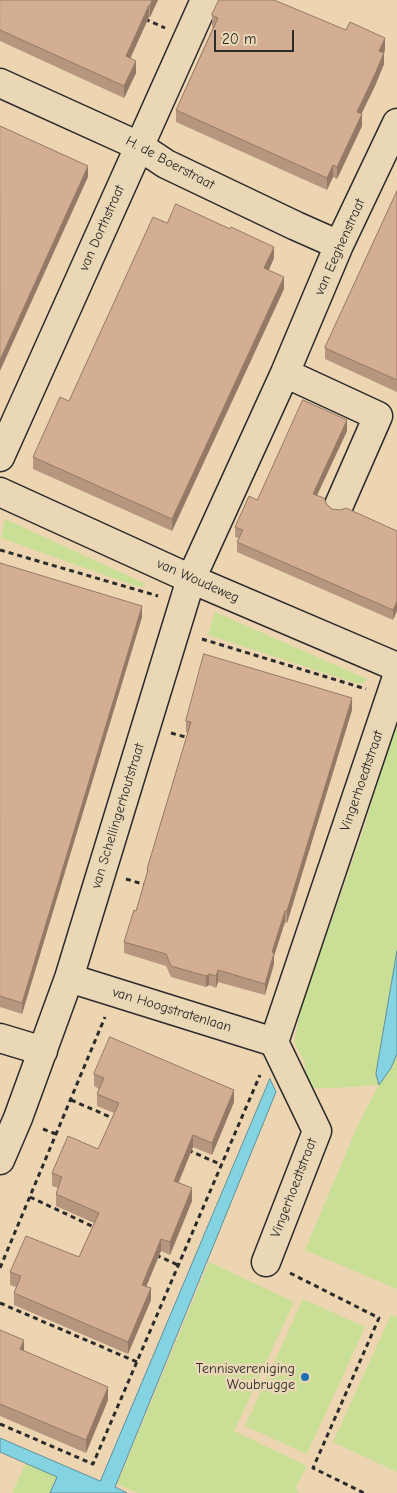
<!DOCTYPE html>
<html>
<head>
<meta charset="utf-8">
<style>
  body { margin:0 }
  #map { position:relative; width:397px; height:1493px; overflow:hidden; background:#edd5b2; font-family:"Comic Neue",sans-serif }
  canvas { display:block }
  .scale { position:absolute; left:214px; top:30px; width:80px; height:22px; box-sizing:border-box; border:2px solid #2b2b2b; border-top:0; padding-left:6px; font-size:15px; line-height:18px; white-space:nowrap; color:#2b2b2b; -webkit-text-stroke:4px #ead7b5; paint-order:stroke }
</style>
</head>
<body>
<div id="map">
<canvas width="397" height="1493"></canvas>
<div class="scale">20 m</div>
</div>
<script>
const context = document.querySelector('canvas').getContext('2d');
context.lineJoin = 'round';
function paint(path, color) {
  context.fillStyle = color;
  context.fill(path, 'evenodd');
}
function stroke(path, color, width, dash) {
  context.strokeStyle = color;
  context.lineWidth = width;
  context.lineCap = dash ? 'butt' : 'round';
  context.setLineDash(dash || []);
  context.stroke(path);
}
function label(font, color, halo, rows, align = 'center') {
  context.font = font + ' "Comic Neue",sans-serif';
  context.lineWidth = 5;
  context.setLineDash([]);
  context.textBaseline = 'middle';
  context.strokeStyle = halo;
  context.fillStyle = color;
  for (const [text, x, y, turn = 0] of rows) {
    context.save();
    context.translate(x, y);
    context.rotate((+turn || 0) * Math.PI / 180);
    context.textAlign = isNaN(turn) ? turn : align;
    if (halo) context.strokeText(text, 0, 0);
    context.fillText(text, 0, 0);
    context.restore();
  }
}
const green = new Path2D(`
  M5,519l141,65 -4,3 -6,-1 -135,-48z
  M215,612l152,67 -2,3 -6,2 -151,-49z
  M397,718v233l-21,123 15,-6 6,-14v235l-92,-39 53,-125 21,-40 -45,3h-28l-1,-26 -11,-20 7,-34 63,-180z
  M209,1262l85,40 -60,129 73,35 -12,23 5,4h-162l-21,-9z
  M303,1299l62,28 -58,127 -62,-28z
  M391,1315l6,2v155l-64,-30z
  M26,1463l31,14 -7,16h-38z`);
const water = new Path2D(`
  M397,951v103l-6,14 -12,17 -3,-11z
  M270,1079l6,13 -161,395 12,6h-77l7,-16 -57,-25v-14l100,43z`);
const path = new Path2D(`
  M145,19l20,9
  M0,550l158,46
  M202,639l164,50
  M171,733l18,5
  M126,879l20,6
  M71,1100l44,19
  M43,1129l13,5
  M188,1150l34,15
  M30,1197l66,31
  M156,1255l22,10
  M0,1268l105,-251
  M290,1273l89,45 -66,150 51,25
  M0,1303l137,59
  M0,1424l93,40 167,-389`);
const minor = new Path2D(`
  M0,83l139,63 27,18 130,62 43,19
  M285,373l93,43 -39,89
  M0,457l205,-457
  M0,492l191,87 206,88
  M69,978l205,64
  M0,1038l43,13
  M0,1160l18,-42 51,-140 122,-399 94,-206 54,-128 58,-122
  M266,1262l51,-131 -43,-89 123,-365`);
const wall = new Path2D(`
  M0,0h158l-8,17h-1l-19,41 6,15 -12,25 -124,-57z
  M212,15l173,35 -1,3v11l-9,22 -14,28 1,12 -25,53 -4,-2 -6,13 -151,-68v-12l37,-83h-1z
  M397,191v201l-72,-33v-11z
  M167,223l107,35 -5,12 15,19 -112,242 -139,-62v-12l36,-56z
  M347,431l-30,64 15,14 65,22 -4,89 -156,-68v-10l2,-4 -4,-1v-10l22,-27z
  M0,563l142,54 -120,397 -22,-7z
  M352,710l-65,213 -2,-1 -11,34v8l-9,31 -47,-13 -2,6 -7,-3 -3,2 -35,-10 -5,-11 -42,-13v-11l12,-31 11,-38v-4l41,-136 -2,-1v-11z
  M94,1074l140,28 -22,53 -19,-8 -14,35 13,19 -22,54 -9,-4 -15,35 5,14 -23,54 -114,-49v-12l2,-6 -6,-2v-13l69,-15 15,-34 -38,-17v-12l2,-6 -6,-2v-13l46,-24 16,-36 -17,-7v-12l2,-5 -5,-3z
  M0,1330l24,21 84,49 -22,53 -86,-37z`);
const shadedWall = new Path2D(`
  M152,0h6l-8,17v-11z
  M149,5v12l-23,51v-12z
  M385,38v12l-6,13v-12z
  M384,53v11l-9,22 -18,37v-11z
  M136,61v12l-12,25v-12z
  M362,114v12l-25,53v-12z
  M333,165v12l-6,13v-12z
  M88,166v11l-88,194v-11z
  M274,247v11l-10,22v-12z
  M284,277v12l-112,242v-12z
  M347,420v11l-34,73v-10z
  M397,601v10l-4,9v-10z
  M142,606v11l-120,397v-11z
  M352,698v12l-65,213v-12z
  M285,911v11l-11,34v8l-9,31v-11l7,-32z
  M218,970v12l-2,6v-12z
  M209,974v11l-3,2v-11z
  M234,1090v12l-22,53v-12z
  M193,1135v12l-19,46v-12z
  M192,1188v13l-22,54v-13z
  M161,1239v12l-19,46v-12z
  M151,1288v12l-23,54v-12z
  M24,1340v13l-4,-4z
  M108,1387v13l-22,53v-13z`);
const building = new Path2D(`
  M0,0h152l-2,6 -1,-1 -23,51 10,5 -12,25 -124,-56z
  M219,0h55l72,30 4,-8 35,16 -6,13 5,2 -9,21 -18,38 5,2 -25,53 -4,-2 -6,13 -151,-68 42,-92 -6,-3z
  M0,126l88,40 -88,194z
  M397,191v189l-72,-32z
  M176,204l54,25 1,-2 43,20 -10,21 20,9 -112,242 -139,-62 27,-60 9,4 84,-184 14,6z
  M303,400l44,20 -34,74 11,4 3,7 5,4 8,1 6,-2 51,23v70l-4,9 -156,-68 6,-12 -8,-3 14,-31 8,4z
  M0,563l142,43 -120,397 -22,-7z
  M204,654l148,44 -65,213h-2l-13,41 2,1 -9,31 -47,-14 -2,6 -7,-2 -3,2 -35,-10 -5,-12 -42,-12 10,-32 2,1 12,-41 -1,-1 44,-147 -5,-1z
  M110,1037l124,53 -22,53 -19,-8 -19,46 18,7 -22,54 -9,-3 -19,46 9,3 -23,54 -114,-49 7,-17 -11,-4 16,-36 53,21 20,-44 -43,-19 6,-17 -10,-4 16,-37 30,13 21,-46 -22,-9 7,-16 -10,-4z
  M0,1330l24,10 -4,9 88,38 -22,53 -86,-36z`);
const markers = [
  [305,1377,5,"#1f6fb2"]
];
const streetNames = [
  ["H. de Boerstraat",170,163,28],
  ["van Dorthstraat",102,228,-66],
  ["van Eeghenstraat",340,247,-66],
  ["van Woudeweg",198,581,24],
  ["Vingerhoedtstraat",362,781,-71],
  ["van Schellingerhoutstraat",118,816,-73],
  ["van Hoogstratenlaan",172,1010,17],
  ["Vingerhoedtstraat",294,1188,-69]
];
const poiNames = [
  ["Tennisvereniging",295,1369],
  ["Woubrugge",295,1385]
];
paint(green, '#c8df95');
paint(water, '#84d3e2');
stroke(water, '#609099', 1);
stroke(minor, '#2b2b2b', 31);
stroke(path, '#2b2b2b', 3, [5, 4]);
stroke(minor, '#ead7b5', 28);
paint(wall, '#b6967e');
paint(shadedWall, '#947a66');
paint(building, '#d4ae92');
stroke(building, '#947a66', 1);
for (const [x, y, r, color] of markers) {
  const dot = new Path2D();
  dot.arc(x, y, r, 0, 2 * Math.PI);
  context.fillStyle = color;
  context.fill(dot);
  stroke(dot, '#ead7b5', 2);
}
label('14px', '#2b2b2b', '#ead7b5', streetNames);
label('14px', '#2b2b2b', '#ead7b5', poiNames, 'right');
</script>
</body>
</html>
